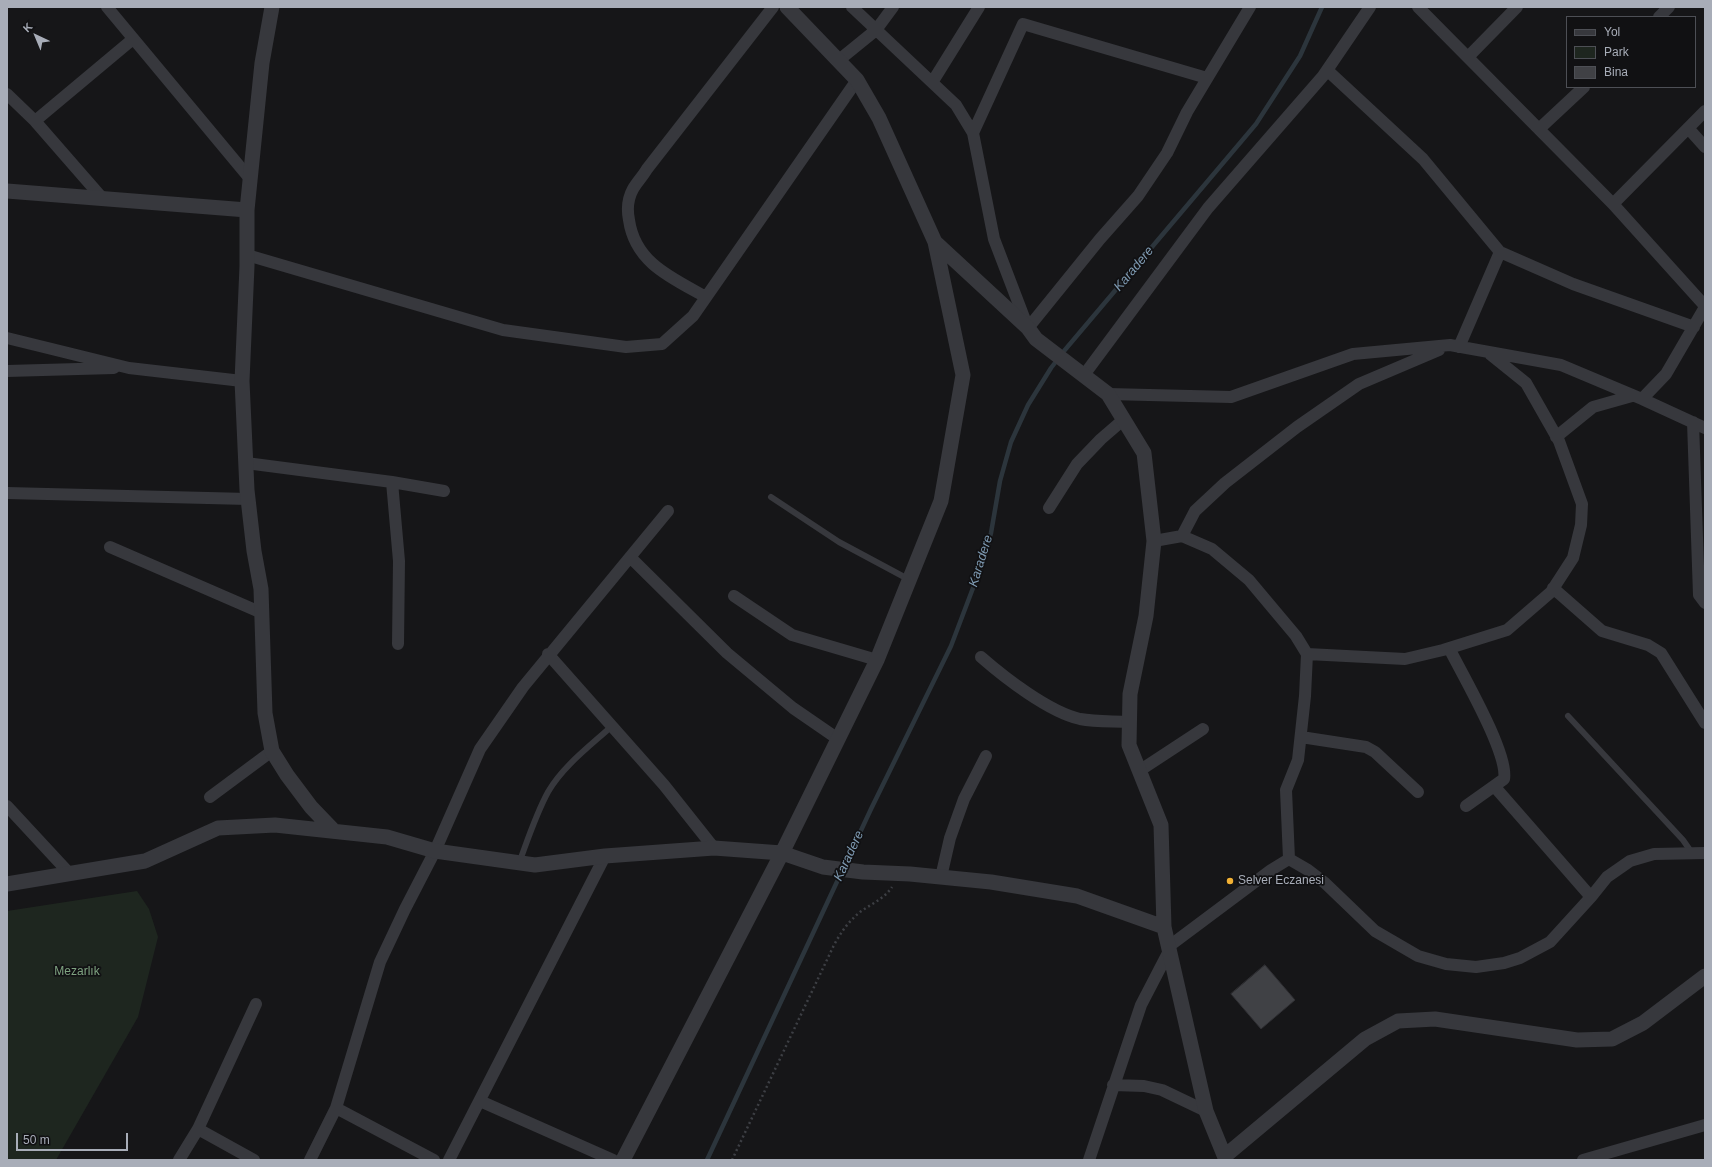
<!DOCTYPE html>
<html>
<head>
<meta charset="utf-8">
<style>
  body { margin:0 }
  #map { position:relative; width:1712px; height:1167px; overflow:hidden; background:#161618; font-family:Helvetica,sans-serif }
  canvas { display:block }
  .frame { position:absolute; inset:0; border:8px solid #a8adb8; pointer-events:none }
  .legend { position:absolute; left:1566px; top:16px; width:130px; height:72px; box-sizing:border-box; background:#111113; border:1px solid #4d4f55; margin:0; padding:5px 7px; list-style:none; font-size:12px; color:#a8adb8 }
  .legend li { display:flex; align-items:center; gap:8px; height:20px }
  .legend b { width:20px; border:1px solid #4d4f55 }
  .north { position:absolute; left:16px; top:16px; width:40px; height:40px; -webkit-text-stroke:3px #111113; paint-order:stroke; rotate:316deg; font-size:11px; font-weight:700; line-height:16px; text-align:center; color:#a8adb8 }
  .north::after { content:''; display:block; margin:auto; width:14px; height:18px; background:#a8adb8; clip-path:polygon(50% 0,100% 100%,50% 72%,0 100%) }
  .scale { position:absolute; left:16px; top:1133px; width:112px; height:18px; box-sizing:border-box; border:2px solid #a8adb8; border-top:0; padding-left:5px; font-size:12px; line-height:14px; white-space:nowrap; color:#a8adb8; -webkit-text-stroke:3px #111113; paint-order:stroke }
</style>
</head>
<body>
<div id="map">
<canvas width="1712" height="1167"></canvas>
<div class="frame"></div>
<ul class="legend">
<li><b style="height:5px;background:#37383d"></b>Yol</li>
<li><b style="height:11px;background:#1e261f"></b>Park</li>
<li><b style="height:11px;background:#404145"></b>Bina</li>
</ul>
<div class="north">K</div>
<div class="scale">50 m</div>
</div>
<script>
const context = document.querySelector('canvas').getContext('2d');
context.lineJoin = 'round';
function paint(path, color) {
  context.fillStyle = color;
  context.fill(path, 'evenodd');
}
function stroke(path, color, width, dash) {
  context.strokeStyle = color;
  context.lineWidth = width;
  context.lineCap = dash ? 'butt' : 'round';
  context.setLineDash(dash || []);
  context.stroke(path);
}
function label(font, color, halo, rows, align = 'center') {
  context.font = font + ' Helvetica,sans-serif';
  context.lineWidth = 3.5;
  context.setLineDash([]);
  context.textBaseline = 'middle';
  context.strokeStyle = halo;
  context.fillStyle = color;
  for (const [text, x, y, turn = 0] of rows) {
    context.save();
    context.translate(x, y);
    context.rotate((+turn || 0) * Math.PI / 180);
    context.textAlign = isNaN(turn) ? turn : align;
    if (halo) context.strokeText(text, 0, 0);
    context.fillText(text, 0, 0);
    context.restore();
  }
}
const green = new Path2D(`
  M137,891l12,18 9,28 -20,80 -82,143h-49v-249z`);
const stream = new Path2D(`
  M707,1160l164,-351 80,-163 33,-87 7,-26 9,-52 11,-39 17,-37 23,-37 13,-17 192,-227 44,-68 22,-49`);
const building = new Path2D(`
  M1265,965l30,35 -34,29 -30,-35z`);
const path = new Path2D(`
  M732,1160l102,-215c7,-13 15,-24 26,-33 11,-8 24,-13 32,-25`);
const service = new Path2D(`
  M771,497l68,45 69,37
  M1568,716l115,124 9,13
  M519,863c9,-24 17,-49 29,-71 15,-26 42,-46 64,-66`);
const minor = new Path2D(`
  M107,7l144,173
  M852,7l104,98 17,28 21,106 34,89 72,-89 38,-43 29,-43 20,-41 63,-105
  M1418,7l195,197 92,102
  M1659,17l10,-10
  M1468,57l49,-50
  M839,60l37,-30 17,-23
  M1327,70l96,89 77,93 73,32 121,43
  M933,81l46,-74
  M7,94l28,27 68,78
  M35,121l98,-82
  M1688,128l17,19
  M1539,129l45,-42
  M973,133l50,-109 184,54
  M1613,204l92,-93
  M247,255l256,75 123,17 36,-3 31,-28 164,-236
  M706,297c-34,-19 -71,-34 -77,-77 -2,-10 -1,-22 4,-31 4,-7 10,-13 14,-20l126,-162
  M7,338l122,30 113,13
  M1459,347l41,-95
  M7,371l107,-3
  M1084,375l124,-167 115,-132 47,-69
  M1108,394l123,3 122,-43 97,-9 111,20 81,34 63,29
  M1642,399l24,-25 39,-67
  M1693,422l6,173 6,8
  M1556,437l37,-30 39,-11
  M246,463l146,19 52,9
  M392,482l7,79 -1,83
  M7,493l241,6
  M1049,508l28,-44 24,-25 22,-19
  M1182,536l13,-25 30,-28 72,-56 62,-43 80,-34
  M1154,541l28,-5 30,13 37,31 47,56 11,18 -2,42 -7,64 -12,30 3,69
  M110,547l152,66
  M630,557l97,96 66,55 45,31
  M1553,588l49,43 46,14 13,8 44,70
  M734,596l58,39 85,25
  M1449,648c13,26 60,106 55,131l-38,27
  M548,654l116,131 50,63
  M1307,654l98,5 38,-9 64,-20 44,-38 22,-34 8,-33 1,-21 -23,-63 -33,-58 -36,-29
  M981,657c24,21 68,55 99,62 16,3 33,2 49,3
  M1301,737l65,10 9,5 43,40
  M1139,771l64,-42
  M1494,786l97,111
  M210,797l62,-46
  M7,806l63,68
  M941,877l9,-39 14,-39 22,-43
  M1168,947l103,-77 18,-11 19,11 17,13 50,48 43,25 28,8 30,3 28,-4 16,-5 30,-16 41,-45 16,-20 23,-16 24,-7 51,-1
  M1113,1085l31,1 18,4 44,21
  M480,1101l133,59
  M336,1108l98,52
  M198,1129l56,31
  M179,1160l19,-31 58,-125
  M310,1160l26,-52 44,-146 25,-53 30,-58 45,-102 43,-62 145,-176
  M449,1160l156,-304
  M1089,1160l52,-155 28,-54
  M1583,1160l122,-35`);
const tertiary = new Path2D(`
  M272,7l-10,56 -15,147v56l-5,115 5,109 7,61 7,38 4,124 7,38 15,24 24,32 23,24
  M787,7l70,73 22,38 56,124 93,86 8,11 72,55 36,59 10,88 -8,75 -16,78 -1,51 32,80 3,102 42,184 20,49
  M7,191l240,19
  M7,884l138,-23 73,-33 57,-3 112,12 48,14 100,14 70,-9 109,-8 68,5 41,14 40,5 47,2 81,8 86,14 87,31
  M1225,1156l140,-117 33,-18 37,-2 142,21 35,-1 31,-16 62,-47
  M623,1160l159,-307 95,-193 64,-159 22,-126 -28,-133`);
const markers = [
  [1230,881,4,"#f2b134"]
];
const poiNames = [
  ["Selver Eczanesi",1238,881]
];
const parkNames = [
  ["Mezarlık",77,972]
];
const waterNames = [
  ["Karadere",1134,269,-50],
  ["Karadere",981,561,-73],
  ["Karadere",849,856,-65]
];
paint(green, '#1e261f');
stroke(stream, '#2c353c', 4.5);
paint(building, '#404145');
stroke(building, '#303034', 1);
stroke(path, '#3d3f44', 2.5, [2, 3]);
stroke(service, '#37383d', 6);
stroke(minor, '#37383d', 12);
stroke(tertiary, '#37383d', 15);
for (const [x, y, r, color] of markers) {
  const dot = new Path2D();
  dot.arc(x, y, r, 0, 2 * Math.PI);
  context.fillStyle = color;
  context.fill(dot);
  stroke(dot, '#111113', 1.5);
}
label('12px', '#a8adb8', '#111113', poiNames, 'left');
label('12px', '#7fa381', '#111113', parkNames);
label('italic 13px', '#7f9bb3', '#111113', waterNames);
</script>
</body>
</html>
